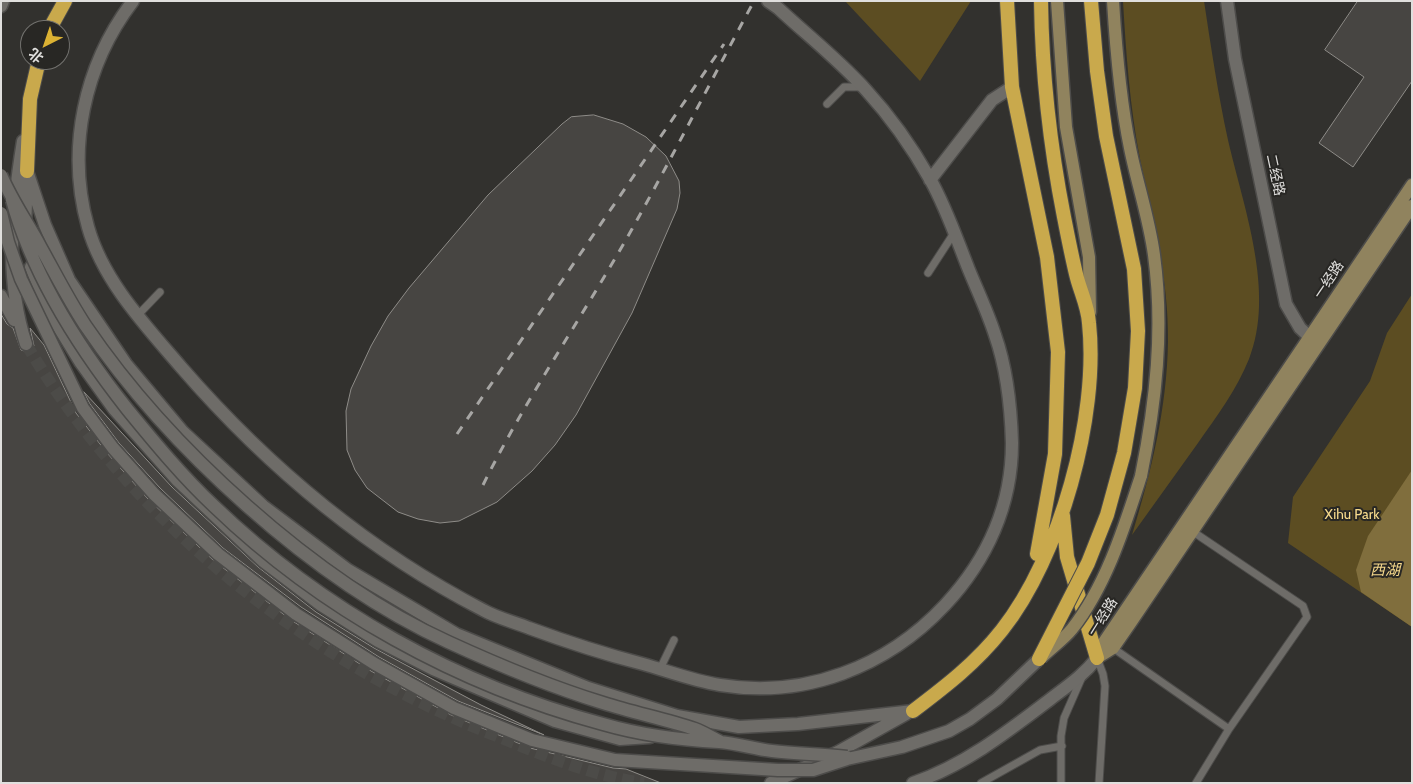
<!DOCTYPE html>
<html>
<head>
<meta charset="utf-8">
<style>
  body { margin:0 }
  #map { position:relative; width:1413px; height:784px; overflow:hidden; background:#32312e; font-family:Cabin,"Noto Sans SC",sans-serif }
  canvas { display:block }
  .frame { position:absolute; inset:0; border:2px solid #e0dfdd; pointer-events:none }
  .north { position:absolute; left:20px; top:20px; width:50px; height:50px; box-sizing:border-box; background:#282724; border:1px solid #72716e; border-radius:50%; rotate:221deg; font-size:14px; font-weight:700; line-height:20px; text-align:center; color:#e0dfdd }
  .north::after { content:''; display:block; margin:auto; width:18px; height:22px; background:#dcb233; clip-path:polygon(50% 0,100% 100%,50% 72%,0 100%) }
</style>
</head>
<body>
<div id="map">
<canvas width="1413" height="784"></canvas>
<div class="frame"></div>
<div class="north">北</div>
</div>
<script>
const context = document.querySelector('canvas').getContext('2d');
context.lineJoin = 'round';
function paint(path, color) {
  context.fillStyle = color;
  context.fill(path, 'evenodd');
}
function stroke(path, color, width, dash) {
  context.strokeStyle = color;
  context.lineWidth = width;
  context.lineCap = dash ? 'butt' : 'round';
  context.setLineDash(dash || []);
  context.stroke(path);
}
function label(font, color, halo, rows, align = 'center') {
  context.font = font + ' Cabin,"Noto Sans SC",sans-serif';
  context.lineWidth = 4;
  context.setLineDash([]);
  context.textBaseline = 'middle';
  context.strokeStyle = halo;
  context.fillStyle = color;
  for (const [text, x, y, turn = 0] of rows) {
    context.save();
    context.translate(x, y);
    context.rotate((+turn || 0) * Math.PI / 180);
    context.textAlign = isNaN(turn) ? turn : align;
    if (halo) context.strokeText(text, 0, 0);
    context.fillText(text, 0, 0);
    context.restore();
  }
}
const green = new Path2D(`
  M845,1h126l-51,80z
  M1123,1h81c7,46 14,93 24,139 15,66 48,152 21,219 -12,30 -32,57 -51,84 -22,31 -44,61 -66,92 19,-62 35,-127 36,-193 1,-62 -15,-122 -28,-183 -10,-52 -14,-105 -17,-158z
  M1412,294v333l-124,-84 5,-46 77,-116 17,-48z`);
const water = new Path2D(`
  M1412,470v157l-51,-35 -5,-22 12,-34z`);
const building = new Path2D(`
  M1358,1h54v80l-59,86 -34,-24 45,-66 -39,-27z
  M594,115l29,9 23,13 20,19 13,25 1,12 -3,16 -45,104 -56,102 -21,30 -23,26 -35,31 -38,19 -19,2 -22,-4 -20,-7 -31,-24 -12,-18 -8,-20 -1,-39 5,-22 20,-43 17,-30 21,-28 79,-93 74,-71 9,-7z
  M1,314l6,10 6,4 8,22 7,2 6,-6 -4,-18 14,17 32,68 31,40 41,46 65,61 78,60 80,51 80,44 79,33 83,20 13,1 35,14h-660z
  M84,392l88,95 86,80 58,45 58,36 107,57 63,30 -86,-34 -79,-44 -78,-50 -78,-59 -63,-60 -41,-45 -29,-39z`);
const tertiaryTunnel = new Path2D(`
  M26,344c106,178 281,318 473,393 46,19 95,39 145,46`);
const service = new Path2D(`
  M827,104l17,-17h18
  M928,273l26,-40
  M137,316l23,-24
  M1192,531l111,75 4,11 -78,112 -33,54
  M1113,648l116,81
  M1097,658l6,16 2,12 -6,97
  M660,669l14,-29
  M981,783l59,-33 22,-4
  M1061,783v-47l3,-18 18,-41`);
const tertiary = new Path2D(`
  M133,1c-49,64 -67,148 -45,226 15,54 58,99 93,140 85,98 186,183 302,243 14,8 31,12 46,18 38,14 75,26 114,36 25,7 51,17 77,21 85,14 167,-18 225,-80 42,-45 67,-100 67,-162 -1,-35 -5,-74 -17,-108 -7,-22 -17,-43 -26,-65 -12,-30 -23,-63 -39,-91 -17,-30 -41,-64 -64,-89 -27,-30 -59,-55 -88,-82l-10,-7
  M1227,1l8,58 51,245 14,24 17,16
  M1,6l2,-5
  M23,141c-11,68 -19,137 3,203
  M27,171l18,54 24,55 57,84 57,68 80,74 85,64 108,64 132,54 89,28 62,11 59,-3 115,-13
  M930,180l62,-80 20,-13
  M25,226l2,-45
  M31,267l18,44 32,52 33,46 64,72 85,80 58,44 57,36 55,28 122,52 65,18 30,-2
  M1,296l13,24
  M771,783l67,-31 68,-38
  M913,783c50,-17 93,-50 135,-82 18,-14 35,-25 49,-43`);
const secondary = new Path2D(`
  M1057,1l9,126 23,130 1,55
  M1113,1c3,49 7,99 17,147 7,35 19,70 24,107 10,74 2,147 -13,221
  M1097,658l7,-16 308,-457
  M1097,658l16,-10 18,-26 281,-416`);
const trunk = new Path2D(`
  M1007,1l5,86 35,170 11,95 -3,102 -18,100
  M49,30l16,-29
  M27,171l3,-72 9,-39
  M1063,516l4,41 30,101
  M913,711c33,-25 63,-48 89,-81 58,-73 97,-214 87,-307 -1,-16 -8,-30 -12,-45 -5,-20 -9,-41 -13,-61 -14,-71 -22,-143 -23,-216`);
const rail = new Path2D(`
  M457,434l267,-390
  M483,485c44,-89 101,-170 149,-256 42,-75 81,-152 122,-228`);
const tertiaryBridge = new Path2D(`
  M1,175c11,26 26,47 39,71 15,27 28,53 45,79 82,121 229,256 363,317 50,23 103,45 155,61 31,10 62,16 92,26 9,3 17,9 26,13
  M12,200c21,77 67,148 116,210 27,33 55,67 86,96 108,104 244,179 389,218 38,11 76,16 116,18 17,1 35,7 53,9 25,3 50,3 75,6
  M1,213l7,29 13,37 62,129 30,40 41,46 64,60 78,60 79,50 79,44 78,32 83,20 163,10h35l34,-11 55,-12 47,-16 21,-12 27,-20 42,-40`);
const secondaryBridge = new Path2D(`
  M1041,658c10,-10 22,-18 31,-29 34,-43 52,-101 69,-153`);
const trunkBridge = new Path2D(`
  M1039,659l49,-96 19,-48 17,-62 11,-65 3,-57 -4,-62 -28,-133 -9,-65 -6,-70`);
const streetNames = [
  ["二经路",1275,175,78],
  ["一经路",1329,280,-56],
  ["一经路",1103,617,-58]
];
const parkNames = [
  ["Xihu Park",1352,515]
];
const waterNames = [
  ["西湖",1385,571]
];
paint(green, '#5c4d22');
paint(water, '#806e3d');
paint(building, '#474542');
stroke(building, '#8e8c88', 1);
stroke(tertiaryTunnel, '#4c4b48', 12, [12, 6]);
stroke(service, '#4d4c4a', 9);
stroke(tertiary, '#4d4c4a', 15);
stroke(secondary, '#4d4c4a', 15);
stroke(trunk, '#4d4c4a', 16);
stroke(service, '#6e6c68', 7);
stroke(tertiary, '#6e6c68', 12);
stroke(secondary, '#90835e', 12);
stroke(trunk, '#c9a94c', 14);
stroke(rail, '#a7a6a4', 3, [9, 9]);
stroke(tertiaryBridge, '#4d4c4a', 15, []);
stroke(secondaryBridge, '#4d4c4a', 15, []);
stroke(trunkBridge, '#4d4c4a', 16, []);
stroke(tertiaryBridge, '#6e6c68', 12);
stroke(secondaryBridge, '#90835e', 12);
stroke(trunkBridge, '#c9a94c', 14);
label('14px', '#e0dfdd', '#282724', streetNames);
label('14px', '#f7da8c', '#282724', parkNames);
label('italic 15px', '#f6d98c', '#282724', waterNames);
</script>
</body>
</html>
